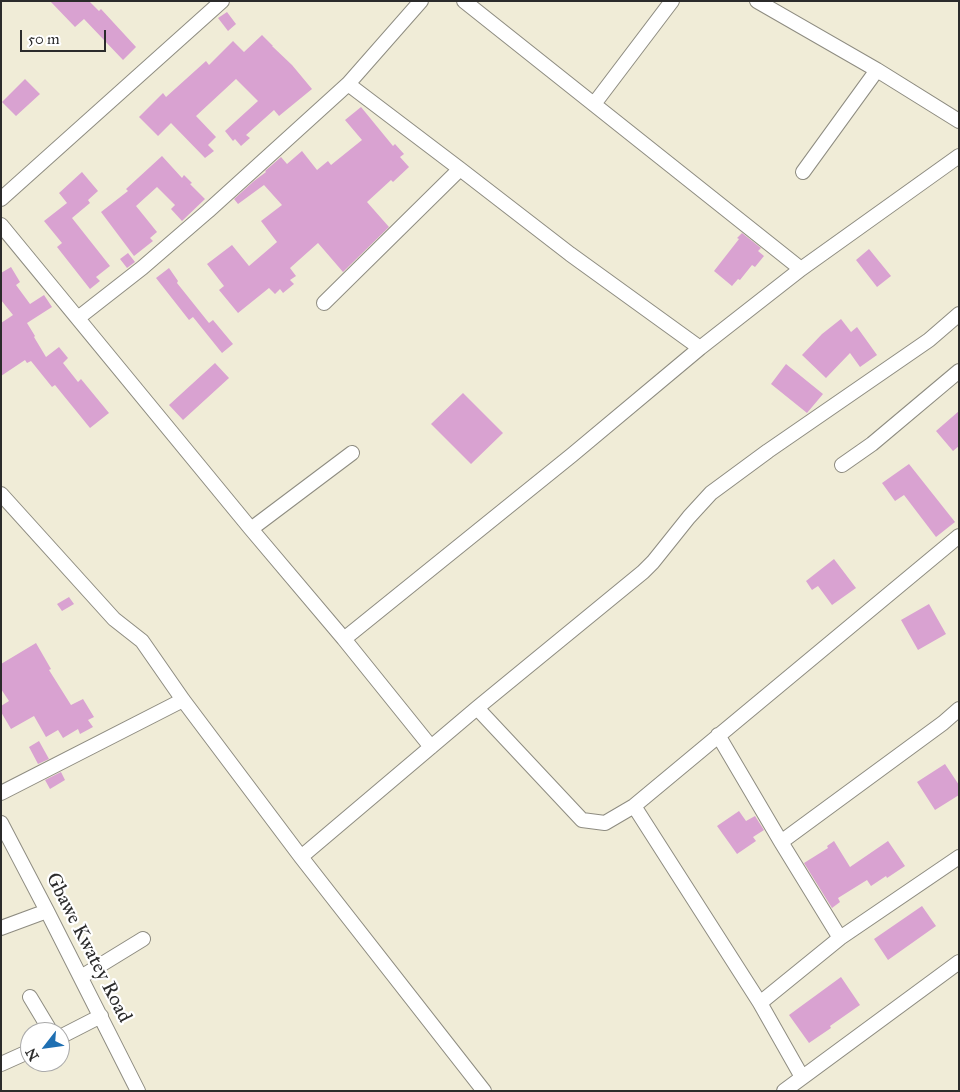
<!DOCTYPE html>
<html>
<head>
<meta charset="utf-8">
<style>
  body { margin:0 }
  #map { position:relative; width:960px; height:1092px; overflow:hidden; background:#f0ecd7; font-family:"IM FELL Great Primer",serif }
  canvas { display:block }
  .frame { position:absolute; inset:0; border:2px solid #2b2b2b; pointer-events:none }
  .north { position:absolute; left:20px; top:1022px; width:50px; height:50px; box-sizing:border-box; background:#fff; border:1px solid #aaa; border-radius:50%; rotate:240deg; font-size:14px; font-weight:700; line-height:20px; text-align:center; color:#2b2b2b }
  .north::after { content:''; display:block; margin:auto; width:18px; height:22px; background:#1f6fb2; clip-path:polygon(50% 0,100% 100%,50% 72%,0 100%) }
  .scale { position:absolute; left:20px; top:30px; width:86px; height:22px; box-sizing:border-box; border:2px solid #2b2b2b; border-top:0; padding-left:6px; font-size:15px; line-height:18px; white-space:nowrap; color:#2b2b2b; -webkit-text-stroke:4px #fff; paint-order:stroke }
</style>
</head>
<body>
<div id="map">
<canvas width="960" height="1092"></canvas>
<div class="frame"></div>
<div class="north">N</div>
<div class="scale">50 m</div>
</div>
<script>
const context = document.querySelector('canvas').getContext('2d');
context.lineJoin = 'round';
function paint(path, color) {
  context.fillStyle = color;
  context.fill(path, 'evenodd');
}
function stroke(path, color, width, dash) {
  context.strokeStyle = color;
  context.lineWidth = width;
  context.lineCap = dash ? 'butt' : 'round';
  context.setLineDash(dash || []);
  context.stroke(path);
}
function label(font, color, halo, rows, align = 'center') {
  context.font = font + ' "IM FELL Great Primer",serif';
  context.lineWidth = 4.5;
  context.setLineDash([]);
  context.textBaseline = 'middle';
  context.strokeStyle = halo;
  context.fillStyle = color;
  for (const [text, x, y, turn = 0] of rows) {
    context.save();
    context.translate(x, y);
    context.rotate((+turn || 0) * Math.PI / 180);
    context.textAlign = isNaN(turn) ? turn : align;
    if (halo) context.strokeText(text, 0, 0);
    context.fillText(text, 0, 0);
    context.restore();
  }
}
const building = new Path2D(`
  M50,1h39l10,10 2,-2 35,38 -13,13 -39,-41 -9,8z
  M227,12l9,12 -8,7 -10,-13z
  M262,35l11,11h-1l20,19 20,24 -33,27 -5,-6 -28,25 4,3 -9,8 -6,-7 -2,2 -8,-10 33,-30 -22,-22 -40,37 20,21 -8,8 6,6 -9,7 -34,-35 -13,13 -19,-19 24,-24 3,4 40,-36 3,4 24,-24 11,11z
  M25,79l15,15 -24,22 -14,-14z
  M361,107l32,39 2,-2 9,10 -4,3 9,10 -16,15 -2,-2 -24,22 22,25 -46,45 -25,-29 -28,25 6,8 -6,4 4,4 -11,9 -3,-4 -5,5 -6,-6 -31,25 -19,-23 5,-4 -17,-22 25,-19 17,21 28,-24 -16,-21 21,-16 -18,-20 -26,19 -4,-5 20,-18 12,-9 -1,-1 16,-14 6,7 15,-13 15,19 11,-9 3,4 31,-25 -17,-20z
  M162,156l20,22 2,-3 8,8 -2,1 15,15 -23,22 -11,-12 4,-4 -18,-18 -21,19 21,26 -7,6 3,3 -19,15 -33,-44 27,-21 -2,-2z
  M82,172l16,19 -10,9 2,3 -18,15 38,48 -14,11 4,4 -10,8 -33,-42 5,-4 -18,-22 23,-18 -8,-10z
  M742,233l19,15 -3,3 6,5 -9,11 -3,-2 -12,15 -2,-1 -6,7 -18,-15 25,-32 -2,-1z
  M869,249l22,27 -14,11 -21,-27z
  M128,253l7,9 -8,6 -7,-9z
  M11,267l9,15 -4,3 14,19 14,-9 8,12 -25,16 8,13 -1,1 12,20 13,-10 9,11 -5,5 15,19 3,-3 28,34 -19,15 -35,-43 -3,2 -21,-26 -4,2 -2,-3 -24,16v-53l12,-8 -12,-15v-27z
  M169,268l9,13 -1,2 32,40 4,-3 20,24 -11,9 -29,-36 -4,3 -33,-42z
  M841,319l10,13 6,-5 20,28 -17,12 -10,-14 -24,25 -24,-23 20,-21z
  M215,363l14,15 -46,42 -14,-15z
  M786,364l37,30 -16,19 -36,-29z
  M463,393l40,40 -32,31 -40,-40z
  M959,411v35l-6,5 -17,-20z
  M909,464l46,58 -19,15 -32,-42 -9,6 -13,-18z
  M834,559l22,29 -24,17 -14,-19 -6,4 -6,-9z
  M69,597l5,7 -12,7 -5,-7z
  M929,604l17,30 -28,16 -17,-30z
  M36,643l15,26 -2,1 22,35 12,-6 11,18 -6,3 5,7 -13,7 -2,-5 -15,9 -5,-8 -12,7 -12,-21 -23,13 -10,-17v-6l8,-5 -8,-12v-25z
  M39,741l10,18 -11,5 -9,-17z
  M945,764l14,21v10l-24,15 -18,-28z
  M61,772l4,8 -15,9 -5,-9z
  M739,811l7,10 9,-5 9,14 -11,7 3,4 -19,13 -20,-28z
  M834,841l16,26 38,-26 17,25 -18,12 -1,-2 -15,10 -4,-6 -29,18 2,4 -8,6 -28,-45 24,-15 -1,-2z
  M922,906l14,20 -48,34 -14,-21z
  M841,977l19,28 -30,21 1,2 -22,15 -20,-28z`);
const minor = new Path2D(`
  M464,1l337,268
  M757,1l120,69 82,51
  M348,84l112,85 110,85 130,94
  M594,104l78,-103
  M803,172l74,-102
  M1,199l221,-198
  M1,225l250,304 93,110 87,108
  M324,303l136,-134
  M78,318l64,-50 66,-57 140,-127 73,-83
  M842,465l30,-21 87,-73
  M1,494l113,125 28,22 41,59 118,157 183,234
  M251,529l101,-76
  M344,639l228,-184 128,-107 101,-79 158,-113
  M477,708l105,112 23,3 29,-17 325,-270
  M718,735l63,107 59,96
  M1,793l182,-93
  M634,806l126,197 42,74
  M1,823l46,88 91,180
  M781,842l162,-119 16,-14
  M301,857l176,-149 166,-136 10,-10 36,-45 22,-24 57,-42 161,-111 30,-26
  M1,928l46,-17
  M81,977l62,-38
  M30,997l21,35
  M760,1003l80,-65 119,-81
  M60,1037l41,-21
  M1,1064l29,-13
  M784,1091l175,-129`);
const streetNames = [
  ["Gbawe Kwatey Road",88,948,63]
];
paint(building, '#d9a2d1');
stroke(minor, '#8e8c81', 16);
stroke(minor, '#fff', 14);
label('20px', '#2b2b2b', '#fff', streetNames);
</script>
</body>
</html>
